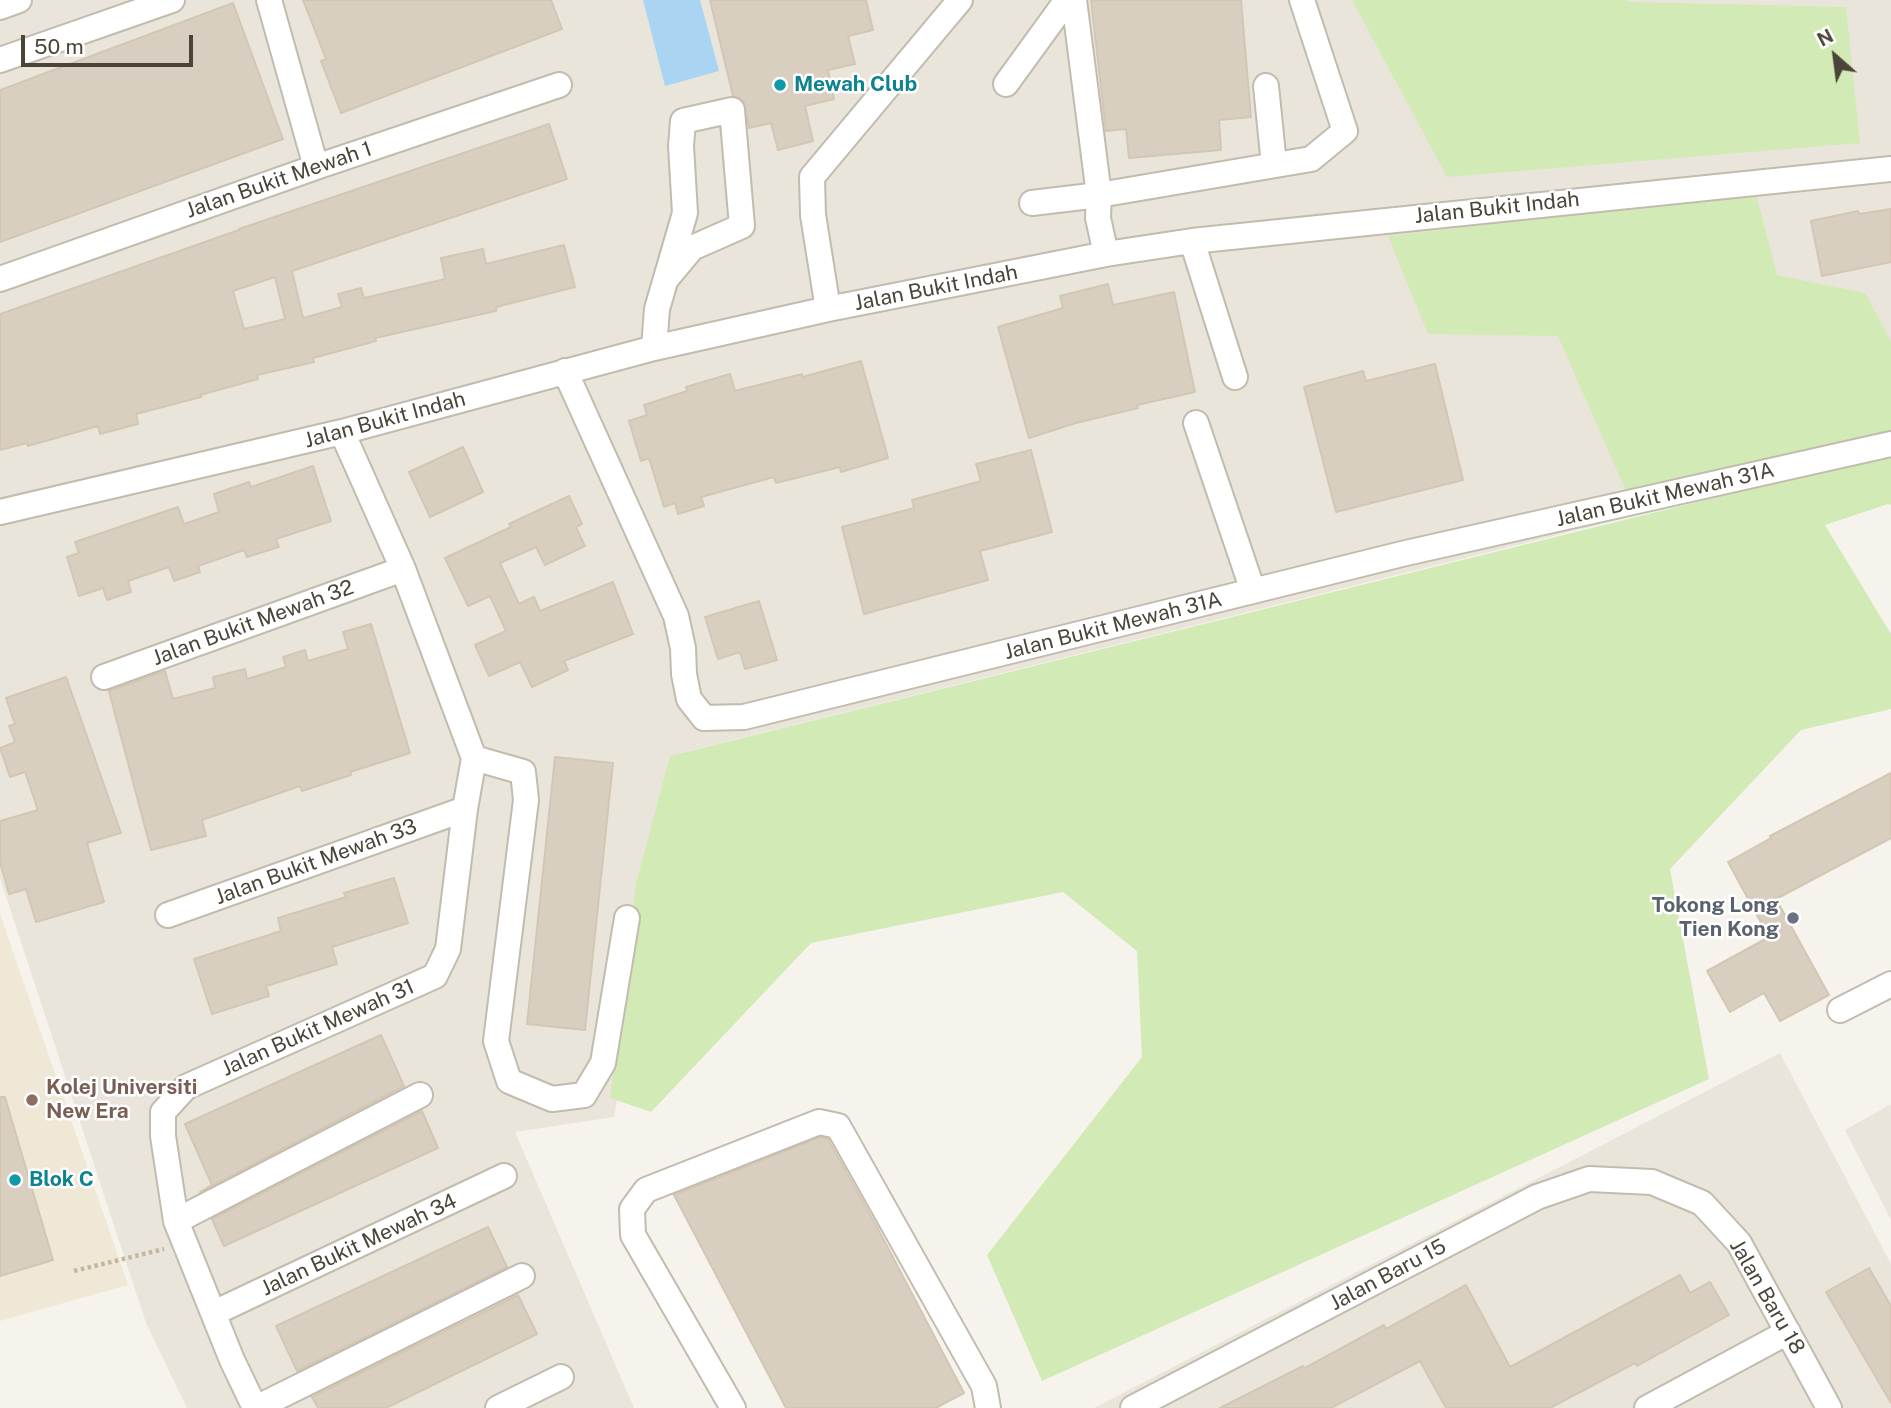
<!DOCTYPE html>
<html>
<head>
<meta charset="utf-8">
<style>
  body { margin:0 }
  #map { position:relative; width:1891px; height:1408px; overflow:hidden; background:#f6f3ec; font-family:"Public Sans",sans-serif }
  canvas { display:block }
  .north { position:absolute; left:1800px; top:21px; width:70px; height:70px; -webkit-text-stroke:5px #fff; paint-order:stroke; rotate:332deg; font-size:19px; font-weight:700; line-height:28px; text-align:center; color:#4b4439 }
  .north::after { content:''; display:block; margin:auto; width:24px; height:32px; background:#4b4439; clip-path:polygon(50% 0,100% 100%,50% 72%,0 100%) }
  .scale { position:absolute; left:21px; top:35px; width:172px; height:32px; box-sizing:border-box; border:4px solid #4b4439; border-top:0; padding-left:9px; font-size:21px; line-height:24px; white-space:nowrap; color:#4b4439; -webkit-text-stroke:5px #fff; paint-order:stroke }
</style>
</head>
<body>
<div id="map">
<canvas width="1891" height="1408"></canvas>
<div class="north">N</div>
<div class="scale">50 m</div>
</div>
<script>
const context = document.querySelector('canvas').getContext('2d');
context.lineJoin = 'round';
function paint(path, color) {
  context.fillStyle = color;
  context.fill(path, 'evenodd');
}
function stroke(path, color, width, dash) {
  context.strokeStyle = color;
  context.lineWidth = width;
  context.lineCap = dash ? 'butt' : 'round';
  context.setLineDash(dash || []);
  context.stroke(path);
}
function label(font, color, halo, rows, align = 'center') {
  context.font = font + ' "Public Sans",sans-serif';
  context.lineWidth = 5;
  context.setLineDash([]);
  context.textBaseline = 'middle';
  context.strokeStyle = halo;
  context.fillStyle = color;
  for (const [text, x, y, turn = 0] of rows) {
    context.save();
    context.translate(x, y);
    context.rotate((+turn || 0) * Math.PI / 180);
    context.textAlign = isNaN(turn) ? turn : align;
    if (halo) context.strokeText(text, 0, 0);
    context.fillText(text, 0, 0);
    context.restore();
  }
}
const residential = new Path2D(`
  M0,0h1891v452l-1210,301 -67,364 -99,15 119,276h-447l-41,-85 -146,-445z
  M1780,1053l111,211v144h-797z
  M1891,1104v116l-46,-90z`);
const education = new Path2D(`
  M0,914l128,371 -128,36z`);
const green = new Path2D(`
  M1352,0h273l4,2 217,5 14,136 -413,34z
  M1756,194l21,81 88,18 26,48v91l-265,59 -68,-155 -130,-2 -40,-98z
  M1891,454v51l-3,-1 -63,21 66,109v75l-90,21 -131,139 39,210 -667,302 -55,-126 155,-198 -5,-106 -74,-59 -252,51 -160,169 -41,-14 26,-214 34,-128z`);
const water = new Path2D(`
  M643,0h57l19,71 -54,15z`);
const building = new Path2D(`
  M303,0h248l11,29 -221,84 -20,-52 5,-2z
  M710,0h156l7,30 -25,6 7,28 -27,6 6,29 -29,7 8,35 -35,9 -7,-27 -22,5 -5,-26 -11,-6z
  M1091,0h150l10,117 -32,3 2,30 -92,8 -3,-29 -20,2z
  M233,3l50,136 -283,103v-152z
  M549,124l18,55 -275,92 11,47 39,-11 -4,-13 23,-6 3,10 81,-19 -4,-21 42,-9 3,15 78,-19 11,42 -79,20v4l-121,27 1,3 -63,17 1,4 -57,13 1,4 -58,16 1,2 -65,17 2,10 -38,10 -2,-8 -70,20 -1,-3 -27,7v-136l239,-84v-1zM275,277l10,42 -41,10 -11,-38z
  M1891,209v53l-69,14 -11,-55 47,-10 1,3z
  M1108,284l5,21 61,-13 21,100 -58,13 1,3 -62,15 -47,15 -31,-111 65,-19 -3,-12z
  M861,361l27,97 -47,14 -1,-5 -64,16 -2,-6 -73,20 3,9 -26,8 -3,-11 -11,4 -15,-49 -8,3 -12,-40 18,-6 -3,-10 43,-14 -1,-4 44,-13 5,17 67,-17v3z
  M1435,364l28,116 -127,32 -32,-125 59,-16 3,10z
  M463,447l20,45 -53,25 -21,-45z
  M1031,450l21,82 -72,19 8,29 -124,34 -22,-87 72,-19 -2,-8 69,-19 -5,-17z
  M313,466l18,55 -55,18 3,8 -32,10 -3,-7 -46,16 2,6 -26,9 -5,-14 -41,14 3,11 -24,8 -4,-12 -24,8 -12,-39 12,-4 -4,-11 103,-35 6,17 35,-12 -5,-18 35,-12 2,5z
  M569,496l13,28 -6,3 9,19 -40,19 -9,-18 -36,16 19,41 15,-7 6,14 73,-29 20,52 -69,27 4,9 -36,17 -12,-25 -31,14 -14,-31 31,-14 -16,-35 -22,10 -23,-48 66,-31 -2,-3z
  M759,601l18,59 -32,9 -5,-17 -22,7 -13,-42z
  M371,624l39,129 -60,19 1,3 -49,16 -2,-5 -98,34 4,16 -55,14 -42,-159 56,-20 8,28 42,-11 -2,-11 32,-8 2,10 39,-12 -3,-10 22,-7 3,11 40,-12 -5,-17z
  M66,677l55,156 -34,10 17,59 -68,20 -10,-33 -17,5 -9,-32v-41l38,-11 -13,-38 -15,5 -10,-29 15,-6 -6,-16 6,-2 -9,-26z
  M555,757l58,6 -28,267 -58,-6z
  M1891,773v65l-115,61 53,96 -49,26 -16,-28 -34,19 -23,-41 62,-34 -41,-75 43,-24 -1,-2z
  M394,878l14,45 -76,24 5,17 -71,22 3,10 -57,18 -18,-55 87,-28 -3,-13 68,-21 -2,-4z
  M381,1035l23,51 -204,106 12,-7 -27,-61z
  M0,1097h5l48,163 -53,16z
  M422,1111l16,37 -214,98 -12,-27z
  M820,1137l8,2 48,86 88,168 -28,15h-150l-112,-213z
  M488,1227l19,40 -210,104 -21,-45z
  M1869,1268l22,38v97l-65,-111z
  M1680,1275l10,18 20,-11 19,33 -92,51 -2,-3 -85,45h-104l-26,-47 -89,47h-111l83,-42 2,2 79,-43 2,4 80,-44 44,82z
  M518,1295l19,39 -151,74h-68l-6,-11z`);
const path = new Path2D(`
  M74,1271l90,-22`);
const minor = new Path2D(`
  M269,0l47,167
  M1074,0l25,195 -1,23 8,36
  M0,7l19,-7
  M0,60l172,-60
  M1006,84l61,-84
  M1266,86l8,79
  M1032,203l67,-8 212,-36 34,-28 -43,-131
  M1192,241l43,136
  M0,279l316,-112 243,-82
  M828,309l-15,-94 -1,-38 148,-177
  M654,348l3,-39 28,-96 -4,-67 2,-25 49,-11 10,116 -50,22 -25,30
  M565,371l111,245 7,32 1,26 5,25 15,19 40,-1 662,-164 485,-109
  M1196,423l57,168
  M0,512l342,-80 312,-84 174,-39 278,-55 86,-13 699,-72
  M104,677l299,-108
  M474,758l49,14 3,28 -30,241 13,40 43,18 32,-4 19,-32 24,-145
  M168,915l297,-106
  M1840,1010l51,-26
  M176,1221l244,-126
  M214,1313l290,-137
  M255,1408l-23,-48 -56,-139 -13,-85v-24l23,-25 249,-111 13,-27 17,-140 9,-51 -71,-189 -61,-137
  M256,1408l266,-132
  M498,1408l63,-31
  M733,1408l-100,-173 -1,-26 14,-19 173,-68 19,4 146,260 4,22
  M1133,1408l404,-211 52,-18 63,3 50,21 37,40 90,165
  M1647,1408l141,-76`);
const markers = [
  [780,85,7,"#0f9aa8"],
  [1793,918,7,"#6b7280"],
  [32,1100,7,"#8d6e63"],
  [15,1180,7,"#0f9aa8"]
];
const cultureNames = [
  ["Mewah Club",794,85],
  ["Blok C",29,1180]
];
const streetNames = [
  ["Jalan Bukit Mewah 1",279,180,-19],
  ["Jalan Bukit Indah",1497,208,-6],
  ["Jalan Bukit Indah",936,288,-11],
  ["Jalan Bukit Indah",385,420,-15],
  ["Jalan Bukit Mewah 31A",1665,495,-13],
  ["Jalan Bukit Mewah 32",253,623,-20],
  ["Jalan Bukit Mewah 31A",1113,626,-14],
  ["Jalan Bukit Mewah 33",316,862,-20],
  ["Jalan Bukit Mewah 31",318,1028,-24],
  ["Jalan Bukit Mewah 34",359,1245,-25],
  ["Jalan Baru 15",1388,1275,-28],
  ["Jalan Baru 18",1767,1297,60]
];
const worshipNames = [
  ["Tokong Long",1779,906],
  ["Tien Kong",1779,930]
];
const educationNames = [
  ["Kolej Universiti",46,1088],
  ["New Era",46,1112]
];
paint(residential, '#eae5da');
paint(education, '#efe8d6');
paint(green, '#d2eab5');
paint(water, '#a9d4f2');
paint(building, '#d8cfc1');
stroke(building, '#d3c7b4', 2);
stroke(minor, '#c2bbae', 28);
stroke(path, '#c4b79f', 4.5, [3.5, 3.5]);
stroke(minor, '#fff', 24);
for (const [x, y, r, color] of markers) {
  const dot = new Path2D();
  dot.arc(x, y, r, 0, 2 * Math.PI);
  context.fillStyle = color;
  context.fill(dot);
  stroke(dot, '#fff', 2.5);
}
label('bold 21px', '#0d838f', '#fff', cultureNames, 'left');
label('21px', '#4b4439', '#fff', streetNames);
label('bold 21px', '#5b616d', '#fff', worshipNames, 'right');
label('bold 21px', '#785e54', '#fff', educationNames, 'left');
</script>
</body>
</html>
